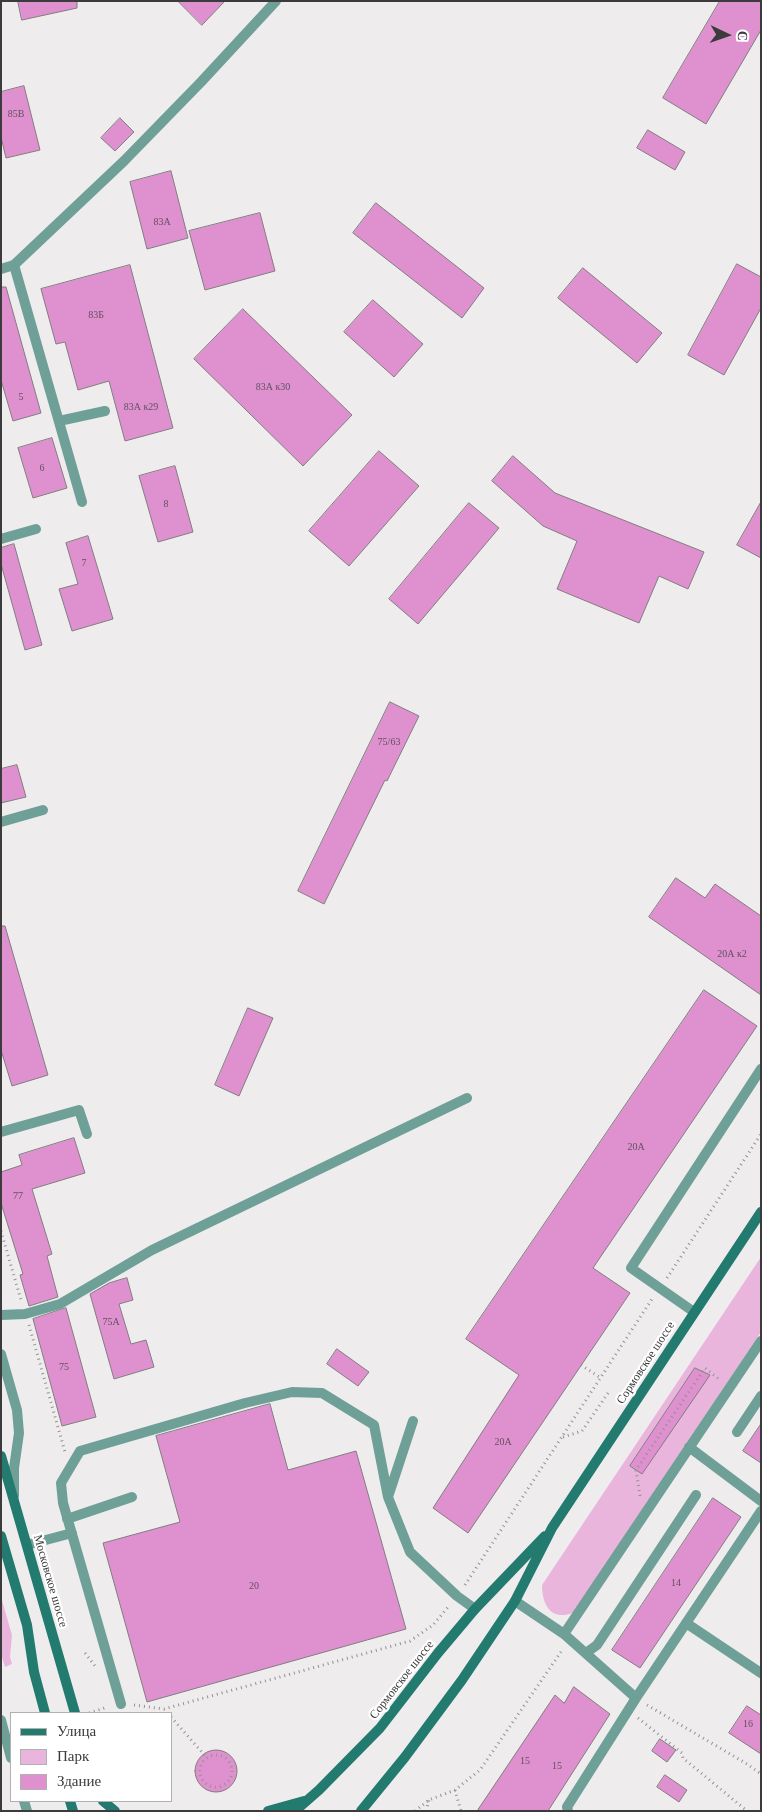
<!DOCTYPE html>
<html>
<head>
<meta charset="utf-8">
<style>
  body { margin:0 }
  #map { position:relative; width:762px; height:1812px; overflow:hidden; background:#efecee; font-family:"Times New Roman",serif }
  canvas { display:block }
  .frame { position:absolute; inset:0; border:2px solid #3c3b3c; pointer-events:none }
  .legend { position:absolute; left:10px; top:1712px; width:162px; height:90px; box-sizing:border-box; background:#fff; border:1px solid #b1b1b1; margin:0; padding:6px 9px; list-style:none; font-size:15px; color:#3c3b3c }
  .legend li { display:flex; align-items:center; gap:10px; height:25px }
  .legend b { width:25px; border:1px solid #b1b1b1 }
  .north { position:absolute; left:702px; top:10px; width:50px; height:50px; -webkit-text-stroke:4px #fff; paint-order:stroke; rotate:93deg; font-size:14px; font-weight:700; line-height:20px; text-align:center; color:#3c3b3c }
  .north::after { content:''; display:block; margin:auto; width:18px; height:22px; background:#3c3b3c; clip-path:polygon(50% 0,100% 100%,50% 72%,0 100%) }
</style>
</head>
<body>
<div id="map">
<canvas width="762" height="1812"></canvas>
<div class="frame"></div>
<ul class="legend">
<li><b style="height:6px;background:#237a6f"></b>Улица</li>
<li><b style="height:14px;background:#eab5dd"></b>Парк</li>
<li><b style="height:14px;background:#de91ce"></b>Здание</li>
</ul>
<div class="north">С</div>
</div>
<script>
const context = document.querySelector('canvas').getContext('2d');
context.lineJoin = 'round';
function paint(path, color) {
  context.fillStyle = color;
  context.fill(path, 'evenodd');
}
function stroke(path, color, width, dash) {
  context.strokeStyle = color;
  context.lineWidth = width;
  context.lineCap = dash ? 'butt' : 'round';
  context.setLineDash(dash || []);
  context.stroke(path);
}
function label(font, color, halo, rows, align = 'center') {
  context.font = font + ' "Times New Roman",serif';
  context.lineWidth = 4.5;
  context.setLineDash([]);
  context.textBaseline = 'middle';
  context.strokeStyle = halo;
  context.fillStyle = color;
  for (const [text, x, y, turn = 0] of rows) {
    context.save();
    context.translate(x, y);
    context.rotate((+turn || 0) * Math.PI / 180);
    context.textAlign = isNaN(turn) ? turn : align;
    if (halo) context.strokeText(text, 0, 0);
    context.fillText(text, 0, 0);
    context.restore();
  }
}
const green = new Path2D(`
  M761,1257v75l-188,281c-22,8 -31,-8 -31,-28z
  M1,1597l11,38 -2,22 2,7 -7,3 -4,-13z`);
const building = new Path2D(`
  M18,1h59v7l-55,12z
  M178,1h47l-23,24z
  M720,1h41v29l-55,94 -43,-26z
  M24,86l16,64 -34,8 -5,-21v-45z
  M120,118l14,14 -19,19 -14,-13z
  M648,130l37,22 -10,18 -38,-22z
  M171,171l17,67 -41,11 -17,-67z
  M376,203l108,85 -22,30 -109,-85z
  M260,213l15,58 -70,19 -16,-59z
  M737,264l24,13v31l-37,67 -36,-20z
  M130,265l43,163 -48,13 -16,-60 -31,9 -13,-48 -9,2 -15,-55z
  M583,268l79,65 -25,30 -79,-65z
  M1,287h5l35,126 -28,8 -12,-41z
  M373,300l50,44 -29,33 -50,-45z
  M243,309l109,106 -49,51 -109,-107z
  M52,438l15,50 -34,10 -15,-50z
  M379,451l40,35 -70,80 -40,-35z
  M513,456l42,37 149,59 -16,37 -29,-13 -20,47 -82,-34 20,-48 -34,-15 -51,-45z
  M175,466l18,66 -35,10 -19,-66z
  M761,502v56l-24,-13z
  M469,503l30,25 -81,96 -29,-25z
  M88,536l25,83 -41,12 -13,-42 19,-5 -12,-41z
  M14,544l28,101 -17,5 -24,-86v-16z
  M390,702l29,14 -32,65 -2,-1 -61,124 -26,-13z
  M17,765l9,32 -25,6v-34z
  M676,878l29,20 10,-14 46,32v79l-112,-78z
  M1,926h4l43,149 -36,11 -11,-36z
  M704,990l53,36 -164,242 37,25 -162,240 -35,-25 86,-133 -53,-36z
  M248,1008l25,10 -34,78 -24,-11z
  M74,1138l11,35 -53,16 20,65 -5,2 11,41 -29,9 -9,-31 3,-1 -22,-71v-31l21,-7 -3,-10z
  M127,1278l6,22 -14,4 12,40 15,-4 8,27 -40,12 -24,-85 19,-11z
  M66,1308l30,109 -34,9 -29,-107z
  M337,1349l32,23 -11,14 -31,-22z
  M695,1368l15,7 -68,99 -12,-8z
  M270,1404l18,66 68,-19 50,178 -259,73 -44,-159 77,-21 -24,-86z
  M761,1424v39l-18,-12z
  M713,1498l28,19 -101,151 -28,-18z
  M574,1687l36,27 -62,97h-71l78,-116 9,8z
  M747,1706l14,9v39l-32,-21z
  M660,1739l16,11 -9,12 -15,-11z
  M195 1771a21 21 0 1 1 42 0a21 21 0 1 1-42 0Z
  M665,1775l22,15 -8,12 -22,-15z`);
const path = new Path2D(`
  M1,1231l20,69
  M667,1278l94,-144
  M29,1325l36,127
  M581,1365l20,13
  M563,1437l19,-6 26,-38
  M640,1496l-4,-26 69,-102 15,12
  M465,1585l187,-286
  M85,1653l10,13
  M134,1705l30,4 246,-68 23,-16 16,-19
  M647,1705l100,59 14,10
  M89,1713l19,-6
  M171,1717l36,41
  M638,1718l44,35 1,5 64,53
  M200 1771a16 16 0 1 1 32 0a16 16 0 1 1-32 0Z
  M455,1790l6,21
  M415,1811l14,-11 26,-10 25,-20 83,-121
  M426,1811l3,-11`);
const lane = new Path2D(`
  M59,421l46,-10
  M82,502l-68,-237 110,-104 77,-79 75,-81
  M1,539l35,-10
  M1,822l42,-12
  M1,1132l78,-22 8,24
  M694,1312l-63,-44 130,-199
  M1,1315l24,-1 35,-10 92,-54 315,-152
  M1,1354l16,56 2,23 -5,35v28
  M413,1421l-25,76 22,55 47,44 18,13
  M737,1432l24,-36
  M689,1447l72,54
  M67,1519l65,-22
  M27,1545l45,-12
  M515,1601l49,33 72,64 125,-187
  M686,1623l75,50
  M564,1634l197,-293
  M586,1653l11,-8 99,-150
  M121,1704l-58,-201 -2,-20 19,-32 165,-48 47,-11 30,1 52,32 14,72
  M1,1720l10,38
  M24,1801l3,10
  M568,1811l-1,-4 69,-109`);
const street = new Path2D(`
  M1,269l13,-4`);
const secondary = new Path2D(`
  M1,1456l74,257
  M1,1536l26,89 7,47 11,41
  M70,1801l3,10
  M103,1801l12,10
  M268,1811l36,-10
  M295,1811l24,-21 61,-62 58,-75 37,-44 70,-73
  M361,1811l44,-54 57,-77 53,-79 37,-73 209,-316`);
const numberNames = [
  ["85В",16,114],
  ["83А",162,222],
  ["83Б",96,315],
  ["83А к30",273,387],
  ["5",21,397],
  ["83А к29",141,407],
  ["6",42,468],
  ["8",166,504],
  ["7",84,563],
  ["75/63",389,742],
  ["20А к2",732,954],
  ["20А",636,1147],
  ["77",18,1196],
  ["75А",111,1322],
  ["75",64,1367],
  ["20А",503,1442],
  ["14",676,1583],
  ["20",254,1586],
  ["16",748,1724],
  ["15",525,1761],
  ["15",557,1766]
];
const streetNames = [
  ["Сормовское шоссе",646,1363,-57],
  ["Московское шоссе",50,1581,74],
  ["Сормовское шоссе",402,1680,-52]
];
paint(green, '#eab5dd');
paint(building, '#de91ce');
stroke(building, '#807d7f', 1);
stroke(path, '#939192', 3, [1, 4]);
stroke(lane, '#6ea097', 10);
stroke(street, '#6ea097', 10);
stroke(secondary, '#237a6f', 10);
label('10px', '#645060', null, numberNames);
label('12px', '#3c3b3c', '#fff', streetNames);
</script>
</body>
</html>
